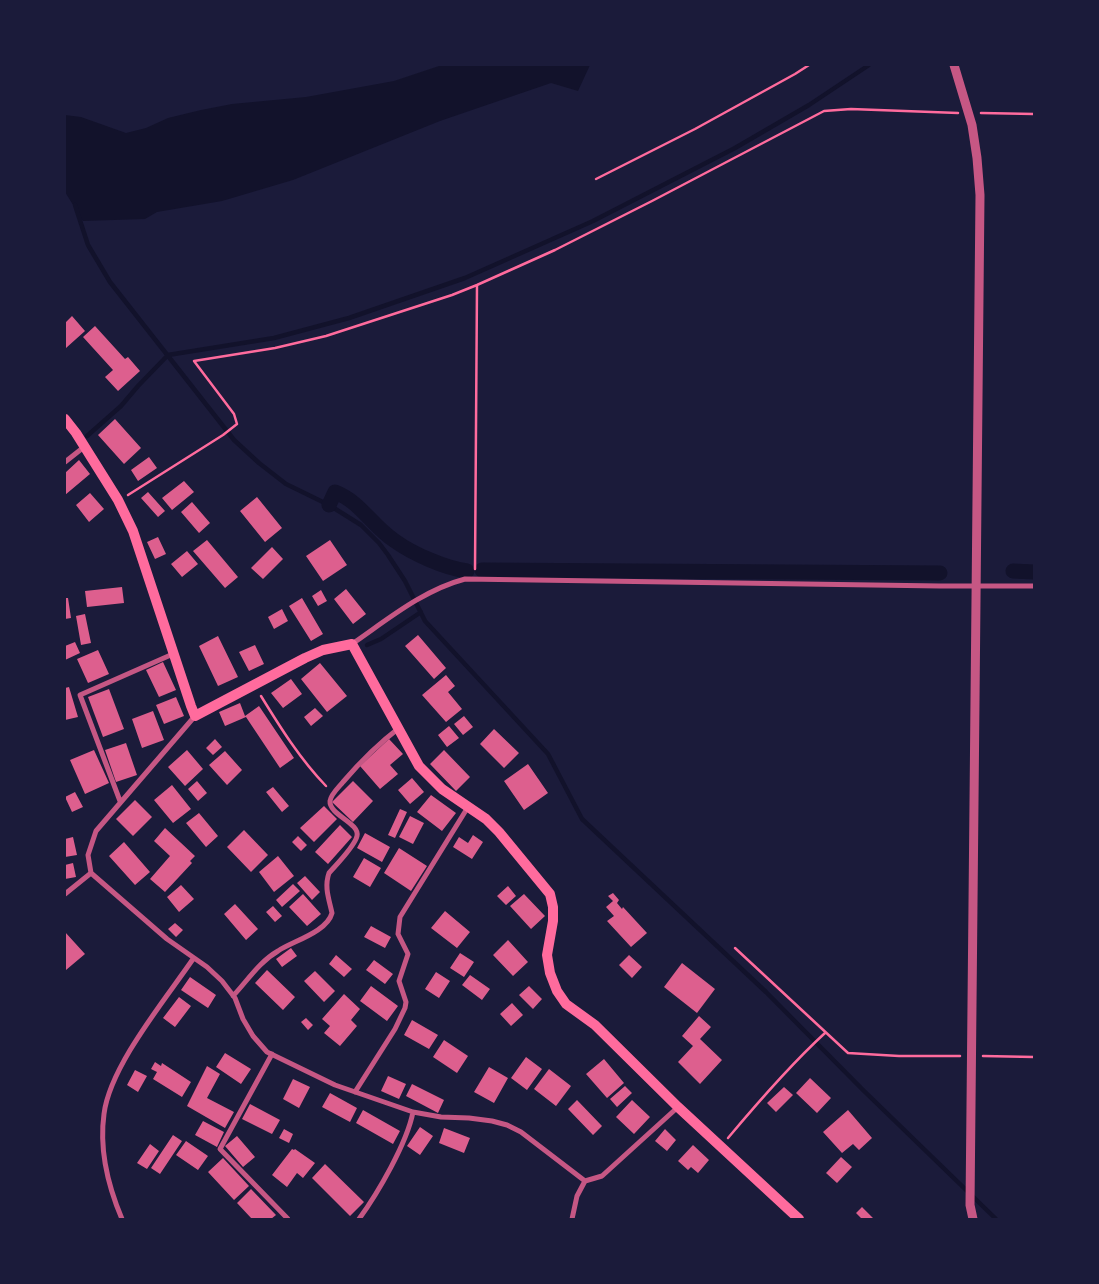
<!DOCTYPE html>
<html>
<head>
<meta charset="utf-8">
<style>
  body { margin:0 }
  #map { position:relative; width:1099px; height:1284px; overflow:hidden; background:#1b1b3a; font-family:Overpass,sans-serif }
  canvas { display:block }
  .frame { position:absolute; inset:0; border:66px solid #1b1b3a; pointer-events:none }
</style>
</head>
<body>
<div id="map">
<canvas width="1099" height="1284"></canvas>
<div class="frame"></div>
</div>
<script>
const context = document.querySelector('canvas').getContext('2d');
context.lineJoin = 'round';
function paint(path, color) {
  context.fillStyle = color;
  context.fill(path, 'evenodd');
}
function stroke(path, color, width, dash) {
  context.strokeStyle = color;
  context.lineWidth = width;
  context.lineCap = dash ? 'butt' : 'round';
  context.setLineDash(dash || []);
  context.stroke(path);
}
const water = new Path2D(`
  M442,65h148l-12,26 -27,-8 -111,38 -147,59 -71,21 -65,11 -12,7 -62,2 -18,-29v-77l16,2 45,16 20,-5 22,-10 33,-8 31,-6 74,-7 88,-16z`);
const stream = new Path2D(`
  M75,205l13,40 22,37 124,158 25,23 27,21 43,21 32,20 18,18 9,12 17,26 20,40 123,133 34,65 184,173 97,98 133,129
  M87,436l34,-30 17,-20 30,-31 106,-17 75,-20 116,-40 128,-57 142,-73 74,-43 60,-40
  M367,645l14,-6 40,-27`);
const canal = new Path2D(`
  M329,505l6,-13c26,10 37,34 60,49 18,13 50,27 72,30
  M482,570l458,3
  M1013,571l21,1`);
const building = new Path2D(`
  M72,316l13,15 -19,17 -1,-25z
  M95,326l30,33 3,-2 12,14 -22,20 -13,-14 8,-7 -30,-33z
  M115,419l26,29 -17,16 -26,-29z
  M149,457l8,11 -19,13 -7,-11z
  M79,460l11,14 -25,21v-22z
  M184,481l10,11 -22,18 -10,-12z
  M148,492l17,19 -7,6 -17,-19z
  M90,493l14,16 -15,13 -13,-17z
  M257,497l25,31 -17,14 -25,-31z
  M192,502l18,21 -11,10 -18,-21z
  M158,537l8,17 -11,5 -8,-17z
  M207,540l31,37 -13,11 -32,-37z
  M330,540l17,25 -24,16 -17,-25z
  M272,547l11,12 -20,20 -12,-11z
  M187,551l11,13 -16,13 -11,-13z
  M122,587l2,16 -37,4 -2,-16z
  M346,589l20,25 -13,10 -19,-25z
  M321,590l6,11 -9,5 -6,-10z
  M65,598h3l3,20 -6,1z
  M302,598l21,36 -12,7 -22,-35z
  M282,609l6,12 -14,8 -6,-12z
  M85,614l6,29 -10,2 -5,-29z
  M418,635l28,33 -12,11 -29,-33z
  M218,636l20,41 -20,9 -19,-40z
  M75,642l5,11 -15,7v-14z
  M255,645l9,19 -15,7 -10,-19z
  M98,650l11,24 -21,9 -11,-24z
  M163,662l13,28 -17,7 -13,-27z
  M320,663l27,33 -20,16 -26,-33z
  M446,675l9,11 -7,6 14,17 -16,13 -24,-27z
  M291,679l11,15 -19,14 -12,-15z
  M69,687l9,30 -13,3v-32z
  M109,689l15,40 -21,8 -15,-40z
  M176,697l8,19 -20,8 -8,-19z
  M240,703l5,13 14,-10 35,52 -14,10 -34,-51 -21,9 -6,-14z
  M315,708l8,8 -12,10 -7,-9z
  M153,711l11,29 -22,8 -10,-29z
  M464,716l9,11 -10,8 -9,-11z
  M449,726l10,12 -12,9 -9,-12z
  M494,729l25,24 -15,15 -24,-24z
  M215,739l7,8 -9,8 -7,-7z
  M389,739l14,15 -13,11 8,9 -18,15 -20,-23z
  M126,743l11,32 -21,7 -11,-32z
  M94,750l15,33 -24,11 -15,-34z
  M187,750l16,19 -18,17 -17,-19z
  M444,750l26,27 -14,14 -26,-27z
  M225,751l17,19 -15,15 -18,-20z
  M528,764l20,29 -24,17 -20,-29z
  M412,778l12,14 -14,12 -12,-14z
  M197,781l10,12 -9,8 -10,-12z
  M353,781l20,20 -20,21 -21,-20z
  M172,785l19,24 -18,14 -19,-23z
  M273,787l16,19 -7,6 -16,-20z
  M75,792l8,15 -11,5 -7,-15z
  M431,795l25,18 -14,18 -25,-19z
  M135,800l17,17 -19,19 -17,-17z
  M324,806l13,13 -23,23 -14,-14z
  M400,809l7,3 -12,26 -7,-3z
  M199,813l19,23 -12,11 -20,-24z
  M410,816l14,7 -11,21 -14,-7z
  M340,825l12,12 -24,27 -13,-12z
  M165,828l30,28 -5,5 2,2 -27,29 -15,-13 20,-23 -16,-15z
  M244,830l24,25 -17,17 -24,-25z
  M365,833l25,14 -8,15 -25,-14z
  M473,835l10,7 -11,17 -19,-12 6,-10 9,6z
  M298,836l9,9 -6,6 -9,-9z
  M73,837l4,18 -12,2v-18z
  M124,842l26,30 -15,13 -26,-29z
  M399,848l28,18 -16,25 -27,-18z
  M278,856l16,20 -20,16 -15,-20z
  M364,858l17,10 -11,19 -17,-10z
  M73,863l3,14 -11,2v-14z
  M305,876l15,16 -8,8 -15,-17z
  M293,884l7,7 -18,16 -6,-7z
  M181,885l13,14 -15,13 -12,-15z
  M508,886l8,10 -10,9 -9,-9z
  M613,893l6,7 -2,3 5,6 1,-2 24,26 -16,14 -24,-26 7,-5 -8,-9 7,-6 -5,-5z
  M303,894l18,20 -14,12 -18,-19z
  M524,894l21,22 -14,13 -21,-23z
  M235,904l23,25 -12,11 -22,-26z
  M273,906l9,10 -7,6 -9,-10z
  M445,911l25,21 -13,16 -26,-20z
  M175,923l8,7 -7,7 -8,-8z
  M371,926l20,11 -6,11 -21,-11z
  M65,932l20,22 -19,16 -1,-1z
  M508,940l20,22 -15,14 -20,-21z
  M291,948l6,8 -15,11 -6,-8z
  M460,953l14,9 -10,15 -14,-9z
  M336,955l16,14 -8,8 -15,-13z
  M629,955l13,12 -10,11 -13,-13z
  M374,960l19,14 -8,10 -19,-14z
  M682,963l33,26 -18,24 -33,-26z
  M267,970l28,27 -12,13 -28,-27z
  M315,971l20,20 -11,11 -20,-21z
  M436,972l14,9 -11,17 -14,-9z
  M470,975l20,14 -8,11 -20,-15z
  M190,977l26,18 -8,13 -27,-18z
  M371,986l27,20 -11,15 -27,-20z
  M529,986l13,13 -9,10 -14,-14z
  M344,994l16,15 -9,11 6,6 -17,20 -16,-13 6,-7 -8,-7z
  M179,997l12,9 -16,21 -12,-9z
  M512,1003l11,12 -12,11 -11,-12z
  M699,1016l12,11 -11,12 22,21 -22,24 -22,-22 15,-16 -11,-10z
  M306,1018l7,7 -5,5 -7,-8z
  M412,1020l26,15 -9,14 -25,-14z
  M444,1040l24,16 -11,17 -24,-16z
  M225,1053l26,16 -10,15 -25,-17z
  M526,1057l16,12 -15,21 -16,-12z
  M604,1059l20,24 -17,15 -21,-24z
  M155,1062l6,4 1,-3 29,19 -9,15 -29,-18 4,-7 -6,-3z
  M207,1066l13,8 -13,24 27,14 -9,16 -38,-22z
  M489,1067l19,11 -14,25 -20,-11z
  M549,1069l22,17 -15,20 -22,-17z
  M135,1070l12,6 -9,16 -11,-7z
  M388,1076l18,8 -7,15 -18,-8z
  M810,1078l21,20 -14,15 -21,-20z
  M293,1079l17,8 -11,21 -16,-9z
  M412,1084l32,16 -6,13 -32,-17z
  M625,1086l7,7 -15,14 -7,-8z
  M784,1087l9,8 -17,17 -9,-9z
  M330,1093l27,15 -7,14 -28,-15z
  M577,1100l25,26 -9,9 -25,-26z
  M632,1100l18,17 -16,17 -18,-17z
  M250,1104l30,16 -8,14 -30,-15z
  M363,1110l37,21 -7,13 -37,-21z
  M848,1110l24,28 -13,12 -6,-6 -11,9 -19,-21z
  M203,1121l21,11 -7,15 -22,-12z
  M420,1127l13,9 -13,19 -13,-9z
  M444,1128l26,10 -6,15 -25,-10z
  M284,1129l9,5 -4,9 -10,-5z
  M665,1129l11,11 -9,11 -12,-10z
  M173,1135l9,6 -22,33 -9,-6z
  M237,1136l18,21 -12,10 -18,-21z
  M186,1141l22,15 -10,14 -22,-15z
  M150,1144l9,7 -12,18 -10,-6z
  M693,1145l16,15 -11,13 -7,-6 -3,3 -10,-9z
  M292,1149l2,1 1,-1 20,14 -12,15 -6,-5 -10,14 -15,-12z
  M841,1157l11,10 -15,16 -11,-10z
  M223,1158l26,28 -15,14 -26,-28z
  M325,1164l39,38 -14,14 -38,-38z
  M251,1189l25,26 -5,4h-19l-15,-16z
  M862,1207l12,12h-12l-6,-6z`);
const path = new Path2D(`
  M981,113l53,1
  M596,179l99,-50 100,-55 14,-9
  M128,495l95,-60 14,-11 -3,-10 -40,-53 81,-13 51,-12 126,-41 25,-10 78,-35 97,-49 172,-90 27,-2 107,4
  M475,569l2,-284
  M261,696c19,31 39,63 65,90
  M735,948l113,105 51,3h61
  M983,1056l51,1
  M728,1138c31,-37 62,-73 97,-105`);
const minor = new Path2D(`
  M65,462l19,-15
  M352,644c35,-24 71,-54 113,-65l475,7h94
  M195,716l-99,115 -8,24 3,18 76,66 40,28 15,14 13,17 8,21 10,17 14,16 68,33 78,27 28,5 28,1 23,3 15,4 14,7 64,49
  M120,801l-40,-106 93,-41
  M65,894l26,-21
  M233,996c15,-16 26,-34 45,-45 15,-10 49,-19 54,-38 -3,-14 -8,-26 -3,-40 7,-8 26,-27 28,-37 3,-13 -28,-21 -27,-35 1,-7 9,-14 13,-19 18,-21 35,-38 56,-54
  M272,1054l-52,95 68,70
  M355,1092l40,-63 10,-21 1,-6 -7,-21 9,-27 -10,-20 2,-17 68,-110
  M122,1219c-14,-33 -23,-69 -18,-105 6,-48 61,-114 89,-155
  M359,1219c19,-26 48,-76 54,-107
  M572,1219l5,-23 8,-15 17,-5 76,-69`);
const tertiary = new Path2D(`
  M954,65l18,60 5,33 3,37 -10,1010 3,14`);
const secondary = new Path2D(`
  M65,419l11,14 42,67 15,31 58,175 4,10 110,-58 18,-8 29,-6 67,122 23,23 44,30 13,13 51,62 3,13v14l-6,34 3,18 7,18 9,13 29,21 83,82 121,112`);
paint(water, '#12122b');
stroke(stream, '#12122b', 4.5);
stroke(canal, '#12122b', 15);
paint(building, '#dd5f8e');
stroke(path, '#ff6b9d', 2.5);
stroke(minor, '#c65784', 5);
stroke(tertiary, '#c65784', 9);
stroke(secondary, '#ff6b9d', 10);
</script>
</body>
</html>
